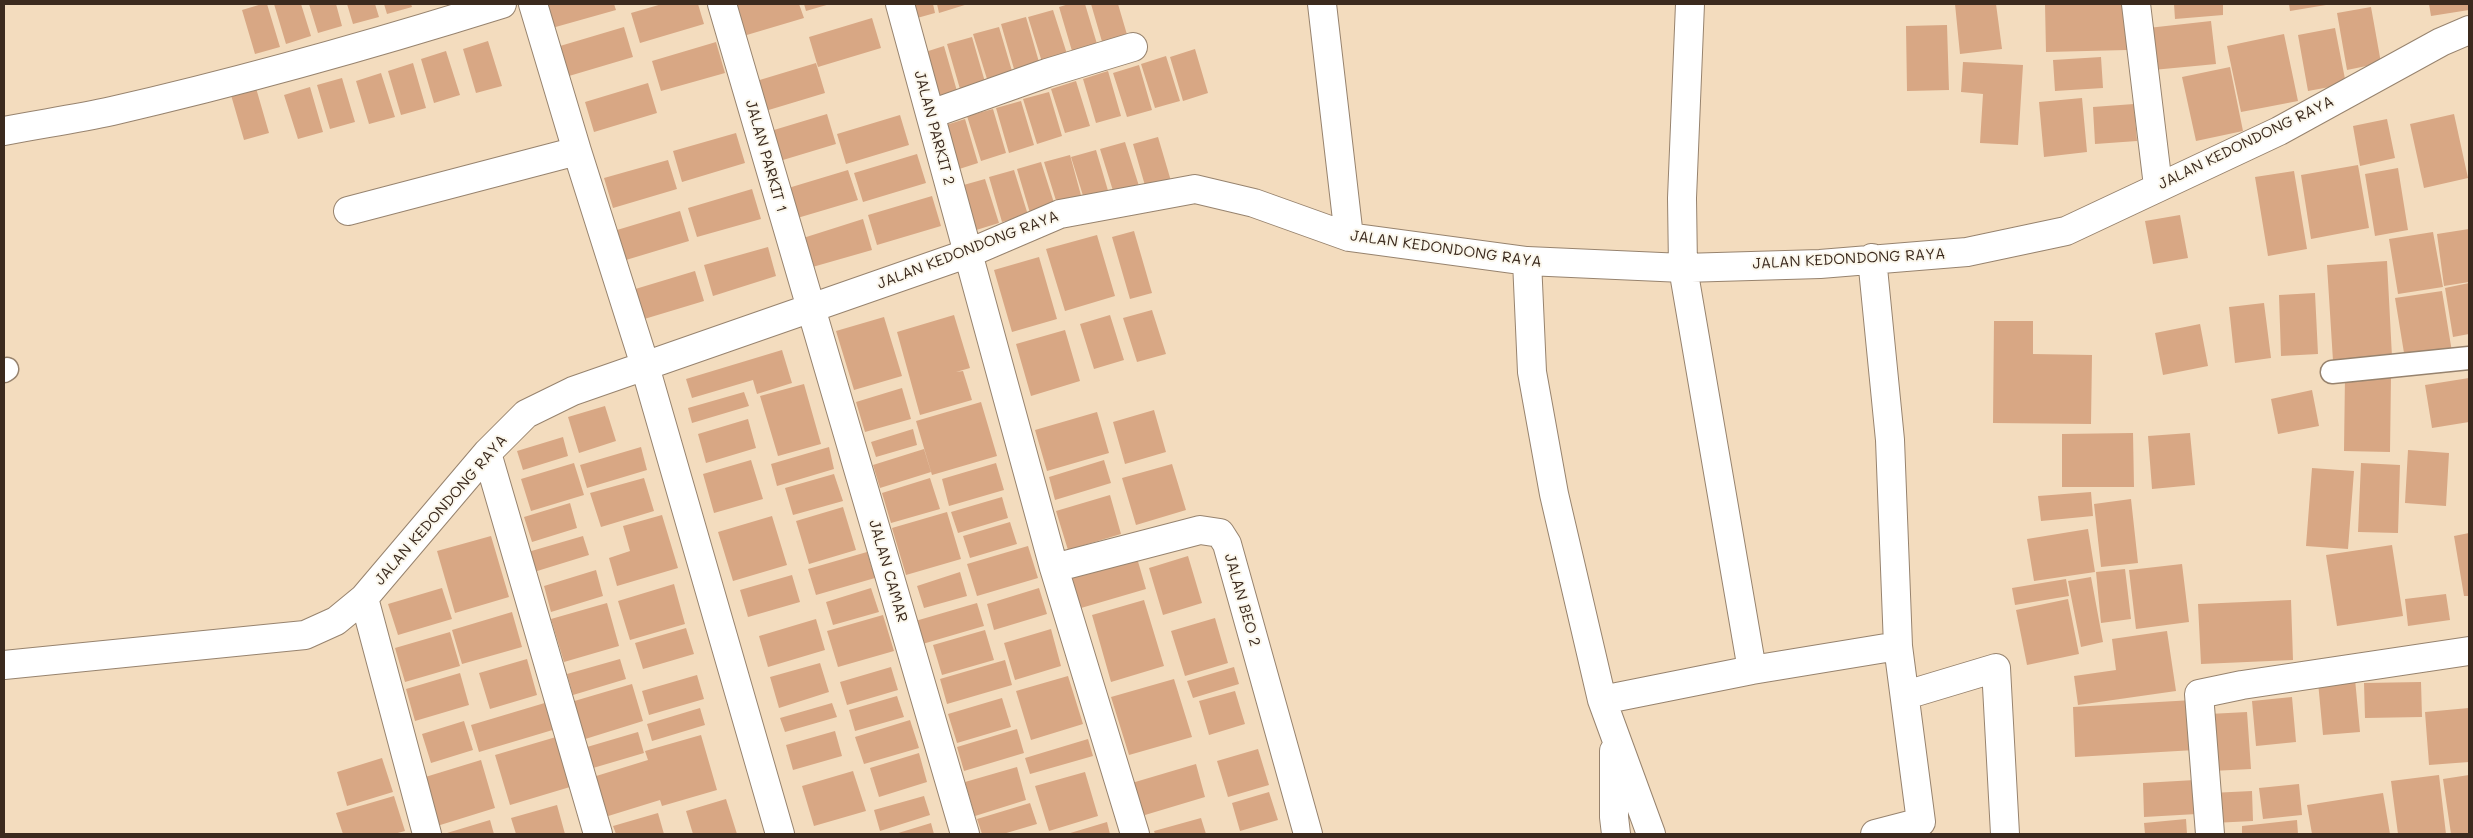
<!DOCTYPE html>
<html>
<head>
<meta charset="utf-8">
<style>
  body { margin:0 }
  #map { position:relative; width:2473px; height:838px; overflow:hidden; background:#f3dcbe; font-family:Mali,sans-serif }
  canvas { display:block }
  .frame { position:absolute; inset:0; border:5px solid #3b2a1e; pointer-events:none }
</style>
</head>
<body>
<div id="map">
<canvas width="2473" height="838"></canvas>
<div class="frame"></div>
</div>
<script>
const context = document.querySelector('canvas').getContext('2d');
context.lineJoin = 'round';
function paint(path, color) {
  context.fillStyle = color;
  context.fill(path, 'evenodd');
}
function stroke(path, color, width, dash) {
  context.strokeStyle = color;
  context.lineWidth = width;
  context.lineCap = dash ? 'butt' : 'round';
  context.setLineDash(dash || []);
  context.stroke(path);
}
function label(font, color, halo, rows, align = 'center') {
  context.font = font + ' Mali,sans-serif';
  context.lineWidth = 4;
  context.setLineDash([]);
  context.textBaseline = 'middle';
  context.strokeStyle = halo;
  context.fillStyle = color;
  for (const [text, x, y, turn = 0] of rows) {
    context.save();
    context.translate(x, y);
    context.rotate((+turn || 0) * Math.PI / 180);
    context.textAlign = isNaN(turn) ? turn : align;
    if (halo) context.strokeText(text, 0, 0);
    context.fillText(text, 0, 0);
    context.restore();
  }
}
const building = new Path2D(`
  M262,4h5l13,43 -25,7 -13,-44z
  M274,4h27l10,32 -25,8z
  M309,4h27l6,22 -24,7z
  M347,4h28l4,13 -26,7z
  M384,4h27l1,3 -25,7z
  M545,4h69l2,6 -64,18z
  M662,4h36l6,20 -64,19 -9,-30z
  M742,4h57l5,14 -64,19 -9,-30z
  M804,4h26l-24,7z
  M905,4h28l2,9 -25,7z
  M937,4h31l-29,9z
  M1069,4h16l12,40 -25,7 -13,-44z
  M1091,4h27l10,34 -25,7z
  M1955,4h41l6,45 -42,5z
  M2045,4h80l2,46 -81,2z
  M2174,4h49v11l-48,4z
  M2289,4h37v1l-36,6z
  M2429,4h40v6l-38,6z
  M2371,7l10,56 -34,7 -10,-57z
  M1053,10l14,44 -25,8 -14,-45z
  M1026,17l13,45 -25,7 -13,-45z
  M872,18l9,30 -63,19 -9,-30z
  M2211,21l5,43 -63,6 -5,-42z
  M1947,25l2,65 -42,1 -1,-65z
  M624,27l9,30 -64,19 -9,-30z
  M999,27l13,44 -25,8 -14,-45z
  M2335,28l11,56 -38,7 -10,-56z
  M2284,34l14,67 -57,11 -14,-66z
  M972,37l13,45 -25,7 -13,-45z
  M488,41l14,45 -26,7 -13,-44z
  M716,42l9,31 -64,18 -9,-30z
  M944,46l13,45 -25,7 -13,-44z
  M1195,49l13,44 -25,8 -13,-44z
  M446,51l14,44 -26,8 -13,-44z
  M1166,56l14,45 -25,7 -14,-44z
  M2101,57l2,31 -48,3 -2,-31z
  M1963,62l60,3 -5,80 -38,-2 3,-49 -22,-2z
  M413,63l13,45 -25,7 -13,-44z
  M816,63l9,30 -63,19 -9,-30z
  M1139,65l13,45 -25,7 -14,-44z
  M2230,67l13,64 -47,10 -14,-64z
  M1108,71l13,45 -25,7 -13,-44z
  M381,73l14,44 -26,7 -13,-43z
  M342,78l13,44 -25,7 -13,-44z
  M1076,81l14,45 -25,7 -14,-44z
  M648,83l9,30 -63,19 -9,-30z
  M310,87l13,45 -25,7 -14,-44z
  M256,88l13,45 -25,7 -13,-45z
  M1049,92l13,44 -25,8 -14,-45z
  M2082,98l5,54 -43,5 -5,-55z
  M1021,101l13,44 -25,8 -13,-45z
  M2134,104l3,37 -42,3 -2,-37z
  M993,109l13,44 -25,8 -14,-45z
  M827,114l9,30 -63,19 -9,-30z
  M2454,114l14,64 -44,10 -14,-64z
  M900,115l9,30 -63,19 -9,-30z
  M965,119l13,44 -25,8 -13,-44z
  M2387,119l8,39 -35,8 -7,-40z
  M736,133l9,30 -63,19 -9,-31z
  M1158,137l13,44 -25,8 -13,-45z
  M1125,142l14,44 -25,8 -14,-45z
  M1096,150l13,44 -24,8 -14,-45z
  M917,154l9,29 -63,19 -9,-29z
  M1070,155l12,44 -24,8 -14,-45z
  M668,160l9,29 -64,19 -9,-30z
  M1041,162l14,44 -25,7 -13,-44z
  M2358,165l11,63 -58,11 -10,-64z
  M2398,168l10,62 -33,6 -10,-62z
  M848,170l10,30 -64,19 -9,-30z
  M1014,170l14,45 -26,7 -13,-45z
  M2294,171l13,78 -39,7 -13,-79z
  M985,179l14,44 -26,8 -13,-45z
  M752,189l9,30 -64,18 -9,-29z
  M932,196l9,30 -64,19 -9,-30z
  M680,211l9,30 -63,19 -9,-30z
  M2180,215l8,43 -35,6 -8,-43z
  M863,219l9,31 -63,18 -9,-29z
  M2469,229v53l-25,4 -7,-52z
  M1134,231l18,62 -22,6 -18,-62z
  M2433,232l10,55 -45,7 -9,-55z
  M1097,235l18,61 -50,15 -19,-62z
  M768,247l8,29 -63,20 -9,-31z
  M1039,257l18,62 -45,13 -18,-62z
  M2387,261l5,96 -59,4 -6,-96z
  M695,271l9,30 -63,19 -9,-30z
  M2469,283v51l-16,3 -8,-49z
  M2442,291l10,61 -47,7 -10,-61z
  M2315,293l3,61 -37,2 -2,-61z
  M2264,303l7,55 -36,5 -6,-56z
  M1152,310l14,44 -29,8 -14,-44z
  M954,315l16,53 -14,4 7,-1 9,29 -52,15 -23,-83z
  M1110,315l14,45 -30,9 -14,-45z
  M884,317l18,59 -48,14 -18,-59z
  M1994,321h39v33l59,1 -1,69 -98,-1z
  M2200,324l8,42 -45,9 -8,-42z
  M1065,330l15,51 -49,15 -15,-52z
  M782,350l10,33 -35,11 -4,-14 -61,18 -6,-19z
  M2345,375l46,1 -1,76 -46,-1z
  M2469,378v44l-37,6 -7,-43z
  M804,384l17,60 -43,12 -18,-60z
  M902,388l9,31 -46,13 -9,-30z
  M2312,390l7,36 -41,8 -7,-35z
  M744,392l5,14 -57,17 -4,-15z
  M981,402l16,54 -65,19 -16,-54z
  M605,406l11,35 -37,12 -11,-36z
  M1154,410l12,42 -41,12 -12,-42z
  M1097,412l12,41 -62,18 -12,-41z
  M748,419l8,29 -50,15 -8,-29z
  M913,429l4,16 -41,12 -5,-15z
  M2133,433l1,54h-72v-53z
  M2190,433l5,52 -43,4 -4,-53z
  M563,437l5,19 -45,14 -6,-19z
  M641,447l6,23 -60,18 -7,-23z
  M829,447l5,22 -57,17 -6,-22z
  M924,449l7,23 -51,16 -7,-23z
  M2408,450l41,3 -3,53 -41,-3z
  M751,460l12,39 -49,14 -11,-39z
  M1104,460l7,23 -56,17 -6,-23z
  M574,463l10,32 -53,16 -10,-32z
  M996,463l8,27 -55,16 -7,-27z
  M2361,463l39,2 -2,68 -40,-1z
  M1172,464l14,46 -50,15 -14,-47z
  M2312,468l42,3 -6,78 -42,-3z
  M834,474l9,27 -50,14 -8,-27z
  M644,478l10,33 -53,16 -11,-34z
  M930,478l10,31 -49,14 -9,-30z
  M2091,492l2,24 -52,5 -3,-25z
  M1110,495l11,39 -53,16 -12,-39z
  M1002,497l6,21 -50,15 -7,-21z
  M2131,499l7,64 -37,4 -7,-63z
  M570,503l7,25 -45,14 -8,-25z
  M843,507l13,43 -47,14 -13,-43z
  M947,512l14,47 -55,16 -14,-47z
  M662,515l16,53 -61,18 -8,-28 21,-7 -7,-25z
  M772,516l15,49 -54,16 -15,-49z
  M1010,522l7,22 -47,14 -7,-22z
  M2088,529l7,43 -61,9 -7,-42z
  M2469,533v63h-5l-10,-60z
  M491,536l18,61 -54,16 -18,-62z
  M583,536l6,19 -55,17 -6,-20z
  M2392,545l11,71 -66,10 -11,-71z
  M1028,546l10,32 -61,18 -10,-32z
  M867,552l8,26 -59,17 -8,-26z
  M1188,556l14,47 -39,12 -14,-47z
  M1137,558l9,31 -65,19 -9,-30z
  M2182,564l7,58 -53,7 -7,-59z
  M2125,569l6,50 -30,4 -5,-51z
  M596,570l7,26 -52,16 -7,-26z
  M960,572l7,24 -43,12 -7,-22z
  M792,575l8,27 -52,15 -8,-27z
  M2091,577l12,65 -22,5 -13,-66z
  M2066,579l3,17 -54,9 -3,-17z
  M674,584l11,40 -55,16 -12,-39z
  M442,588l10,31 -54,16 -10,-31z
  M871,588l8,24 -46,13 -7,-23z
  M1039,588l8,26 -53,16 -7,-26z
  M2446,594l4,26 -42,6 -3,-27z
  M2068,599l11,55 -52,11 -11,-55z
  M1144,600l20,66 -53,16 -19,-67z
  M2291,600l2,60 -92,4 -3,-60z
  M607,603l12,43 -55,16 -13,-43z
  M977,603l7,23 -65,19 -7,-23z
  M512,612l10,35 -60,17 -10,-34z
  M883,615l11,36 -56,16 -11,-36z
  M1215,618l13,45 -43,13 -14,-45z
  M816,619l9,31 -57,17 -9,-31z
  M686,628l8,26 -51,15 -8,-26z
  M1051,629l10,37 -46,14 -11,-37z
  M985,630l9,30 -52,15 -9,-30z
  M2167,631l9,60 -98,14 -4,-29 42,-6 -4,-31z
  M450,632l10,34 -55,16 -10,-34z
  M527,659l10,36 -47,14 -11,-36z
  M620,659l6,20 -53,16 -6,-21z
  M1005,660l7,25 -65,19 -7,-25z
  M820,663l9,29 -50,16 -9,-31z
  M891,667l7,23 -51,15 -7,-23z
  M1234,667l5,17 -46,14 -6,-17z
  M460,673l9,32 -54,16 -9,-32z
  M697,675l7,24 -55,16 -7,-24z
  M1068,676l15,48 -52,16 -15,-49z
  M1174,679l18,58 -63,18 -18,-58z
  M2355,679l5,53 -37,3 -5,-53z
  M2421,682l1,35 -57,1 -1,-35z
  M632,684l11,37 -61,19 -11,-38z
  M1235,691l10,33 -36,11 -10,-34z
  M897,696l7,21 -49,14 -6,-21z
  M2292,697l4,45 -40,4 -4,-45z
  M1002,698l9,29 -54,16 -9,-29z
  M2193,700l2,50 -120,7 -2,-50z
  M548,702l8,27 -77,23 -8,-27z
  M832,703l5,14 -52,15 -5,-14z
  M700,708l5,17 -53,16 -5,-17z
  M2469,708v54l-40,3 -4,-53z
  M2247,712l4,57 -39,2 -3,-57z
  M910,720l9,28 -55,16 -9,-27z
  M464,721l9,29 -42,13 -9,-29z
  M1017,729l7,24 -60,18 -7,-24z
  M835,731l7,25 -49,14 -7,-25z
  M638,732l6,21 -51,15 -6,-21z
  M701,735l16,55 -55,16 -2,-6 -55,17 -12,-40 55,-17 -3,-9z
  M556,737l14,50 -60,18 -15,-50z
  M1088,739l5,17 -63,18 -5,-16z
  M1258,749l11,36 -41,12 -11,-36z
  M919,753l8,29 -48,15 -9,-29z
  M382,758l11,34 -46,14 -10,-34z
  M481,760l14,48 -58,18 -15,-48z
  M1196,764l9,33 -70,21 -10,-33z
  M1017,767l9,33 -51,16 -10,-34z
  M853,771l13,40 -52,15 -12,-40z
  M1085,772l13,44 -49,15 -14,-45z
  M2439,775l7,59h-48l-7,-53z
  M2469,775v59h-18l-8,-55z
  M2195,780l2,34 -53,3 -1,-34z
  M2299,784l3,31 -39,4 -4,-31z
  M2252,791l1,30 -40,2 -2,-30z
  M1269,792l9,28 -38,11 -8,-28z
  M2383,793l7,41h-78l-5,-29z
  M394,796l11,35 -11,3h-51l-7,-21z
  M924,796l6,19 -50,16 -6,-21z
  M726,799l11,35h-44l-7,-23z
  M1030,803l7,21 -34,10h-21l-5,-15z
  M557,805l8,29h-49l-5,-16z
  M658,813l6,21h-48l-3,-8z
  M1201,818l5,16h-51l-1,-3z
  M2186,819l1,15h-42l-1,-11z
  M490,820l4,14h-47v-1z
  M2297,820l1,14h-56v-8z
  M1107,822l3,12h-43z
  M931,823l3,11h-39z`);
const service = new Path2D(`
  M4,371l3,-2
  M2332,372l137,-14`);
const minor = new Path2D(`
  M533,4l44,147 65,205 138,478
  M722,4l243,830
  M900,4l154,564 81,266
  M1322,4l27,233
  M1690,4l-8,194 1,70 69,402
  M2136,4l22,182
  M931,114l116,-41 86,-26
  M4,131c36,-7 72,-12 108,-20 131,-30 262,-67 390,-107
  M348,211l229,-60
  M1527,261l5,111 22,122 48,206 49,134
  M487,453l111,381
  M1054,568l146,-38 20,3 7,11 81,290
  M364,598l63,236
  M4,665l301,-30 31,-14 28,-23 123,-145 39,-39 47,-23 396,-138 91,-39 135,-25 59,14 95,34 178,24 156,7 137,-4 147,-12 99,-21 213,-100 162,-89 28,-12
  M1906,695l90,-27 9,166
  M1602,700l150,-30 146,-24 -8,-206 -18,-182
  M1614,751v66l2,17
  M1875,834l46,-12 -23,-176
  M2210,834l-11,-140 43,-9 227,-34`);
const streetNames = [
  ["JALAN PARKIT 2",934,128,75],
  ["JALAN KEDONDONG RAYA",2246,143,-26],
  ["JALAN PARKIT 1",766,156,74],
  ["JALAN KEDONDONG RAYA",1446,249,8],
  ["JALAN KEDONDONG RAYA",968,250,-21],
  ["JALAN KEDONDONG RAYA",1849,259,-3],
  ["JALAN KEDONDONG RAYA",441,510,-49],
  ["JALAN CAMAR",888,571,74],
  ["JALAN BEO 2",1242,600,74]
];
paint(building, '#d8a784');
stroke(service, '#97836e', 25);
stroke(minor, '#97836e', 30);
stroke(service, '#fff', 22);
stroke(minor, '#fff', 28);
label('15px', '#3b2a1e', '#fbf7ec', streetNames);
</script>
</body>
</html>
